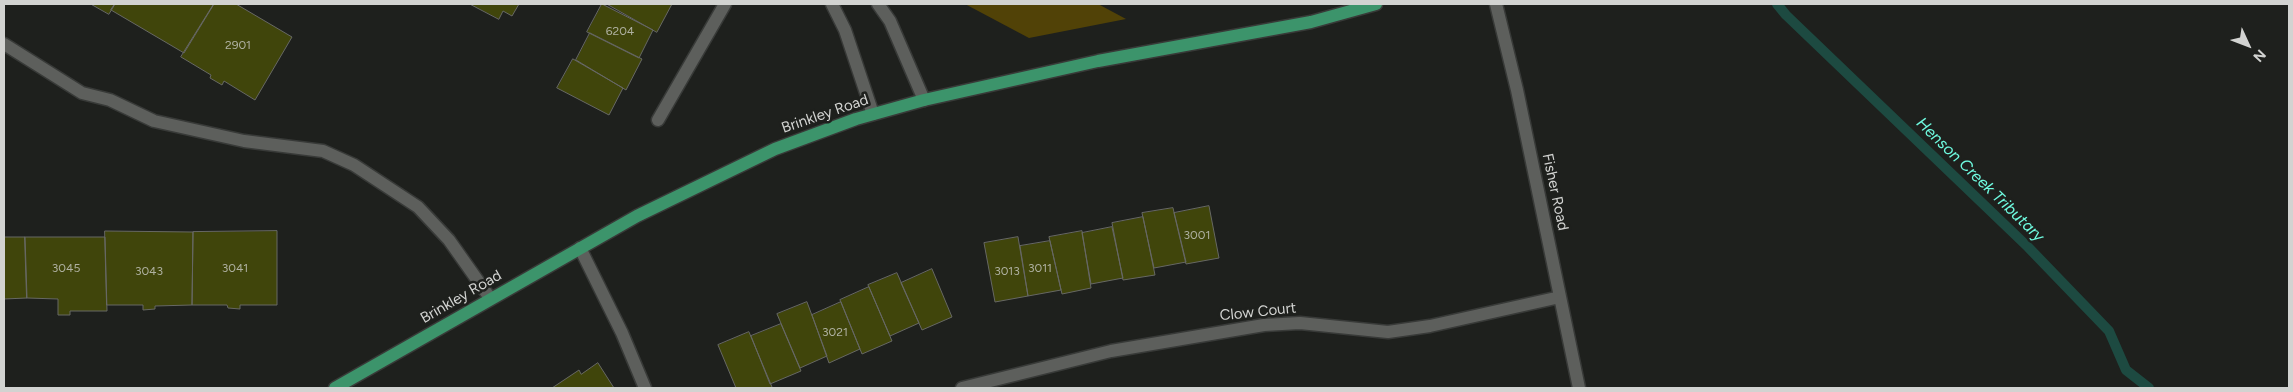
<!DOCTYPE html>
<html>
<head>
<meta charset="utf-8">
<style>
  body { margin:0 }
  #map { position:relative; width:2293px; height:392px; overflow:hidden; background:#1e201d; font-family:Figtree,sans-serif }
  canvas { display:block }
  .frame { position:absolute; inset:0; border:5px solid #d2d3d1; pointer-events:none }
  .north { position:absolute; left:2223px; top:20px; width:50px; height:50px; -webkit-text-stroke:4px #1e201d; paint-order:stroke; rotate:133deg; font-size:14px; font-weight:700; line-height:20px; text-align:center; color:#d2d3d1 }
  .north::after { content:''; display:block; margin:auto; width:18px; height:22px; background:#d2d3d1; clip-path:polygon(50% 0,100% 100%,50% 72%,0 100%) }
</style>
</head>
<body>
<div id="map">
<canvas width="2293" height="392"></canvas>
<div class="frame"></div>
<div class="north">N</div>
</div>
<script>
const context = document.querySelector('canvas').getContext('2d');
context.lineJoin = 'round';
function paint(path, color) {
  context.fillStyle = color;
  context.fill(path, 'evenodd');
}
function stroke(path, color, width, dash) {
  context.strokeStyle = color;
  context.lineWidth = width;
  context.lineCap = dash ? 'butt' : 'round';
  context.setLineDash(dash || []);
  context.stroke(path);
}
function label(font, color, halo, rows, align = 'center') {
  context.font = font + ' Figtree,sans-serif';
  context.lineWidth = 5;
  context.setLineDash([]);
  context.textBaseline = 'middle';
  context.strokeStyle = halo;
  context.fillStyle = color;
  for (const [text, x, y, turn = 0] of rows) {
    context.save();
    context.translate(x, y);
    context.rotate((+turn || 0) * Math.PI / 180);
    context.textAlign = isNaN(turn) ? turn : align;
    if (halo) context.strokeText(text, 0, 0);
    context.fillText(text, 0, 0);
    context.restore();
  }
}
const green = new Path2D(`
  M965,4h133l28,15 -97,19z`);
const stream = new Path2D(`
  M1777,4l9,11 242,232 81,84 17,39 23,18`);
const building = new Path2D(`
  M91,4h24l-6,10z
  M115,4h99l-30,49 -73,-43z
  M214,4h22l56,33 -37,63 -31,-19 -2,4 -12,-7 1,-3 -30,-18z
  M470,4h49l-7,12 -9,-5 -4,8z
  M602,4l51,26 -14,28 -52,-26z
  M607,4h65l-15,28z
  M590,33l52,26 -16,31 -50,-30z
  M573,59l50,29 -14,27 -52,-27z
  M1209,206l10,52 -33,6 -12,-51z
  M1173,208l13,54 -32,6 -12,-55z
  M1143,217l12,58 -32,5 -11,-57z
  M1112,227l11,51 -32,6 -9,-51z
  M105,231l88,1 -1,73 -37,1v3l-12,1v-5h-36z
  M277,231v74h-37v4l-12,-1 -1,-3h-35l1,-73z
  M1082,231l9,57 -29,6 -13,-57z
  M4,237h21l2,61 -23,1z
  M25,237h80l2,74h-37v4h-12v-16l-31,-1z
  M1018,237l10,59 -33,6 -11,-59z
  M1050,241l11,49 -33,6 -8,-50z
  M932,269l20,48 -30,13 -21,-47z
  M897,273l22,50 -29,13 -22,-51z
  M869,287l23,54 -30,13 -22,-54z
  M807,302l20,54 -27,12 -23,-54z
  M841,302l19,47 -31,14 -17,-48z
  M781,324l20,47 -31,13 -19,-48z
  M749,332l23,55 -3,1h-33l-18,-43z
  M598,363l16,25h-62l27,-18 2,4z`);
const minor = new Path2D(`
  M832,4l13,26 28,84
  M878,4l12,17 34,79
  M1496,4l21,86 62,298
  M4,44l78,49 28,7 44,21 90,20 79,10 31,14 64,42 31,33 41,58
  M658,120l67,-116
  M580,248l42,85 23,55
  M962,388l149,-37 153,-26 36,-2 88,9 42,-6 130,-29`);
const major = new Path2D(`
  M335,388l302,-172 138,-67 81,-30 68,-19 174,-39 213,-39 65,-18`);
const numberNames = [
  ["6204",620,31],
  ["2901",238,45],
  ["3001",1197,235],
  ["3045",66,268],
  ["3041",235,268],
  ["3011",1040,268],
  ["3043",149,271],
  ["3013",1007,271],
  ["3021",835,332]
];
const streetNames = [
  ["Brinkley Road",825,114,-19],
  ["Fisher Road",1555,192,78],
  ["Brinkley Road",461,297,-30],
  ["Clow Court",1258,312,-6]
];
const waterNames = [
  ["Henson Creek Tributary",1980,180,44]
];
paint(green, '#514207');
stroke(stream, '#1d4a41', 10);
paint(building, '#40450b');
stroke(building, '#676864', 1);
stroke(minor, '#383a38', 15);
stroke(major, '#383a38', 15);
stroke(minor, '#5d5f5c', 12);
stroke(major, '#3c946b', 12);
label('12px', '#aeb0a0', null, numberNames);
label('15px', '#d2d3d1', '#1e201d', streetNames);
label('italic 16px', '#6ffbe0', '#1e201d', waterNames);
</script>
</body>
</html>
